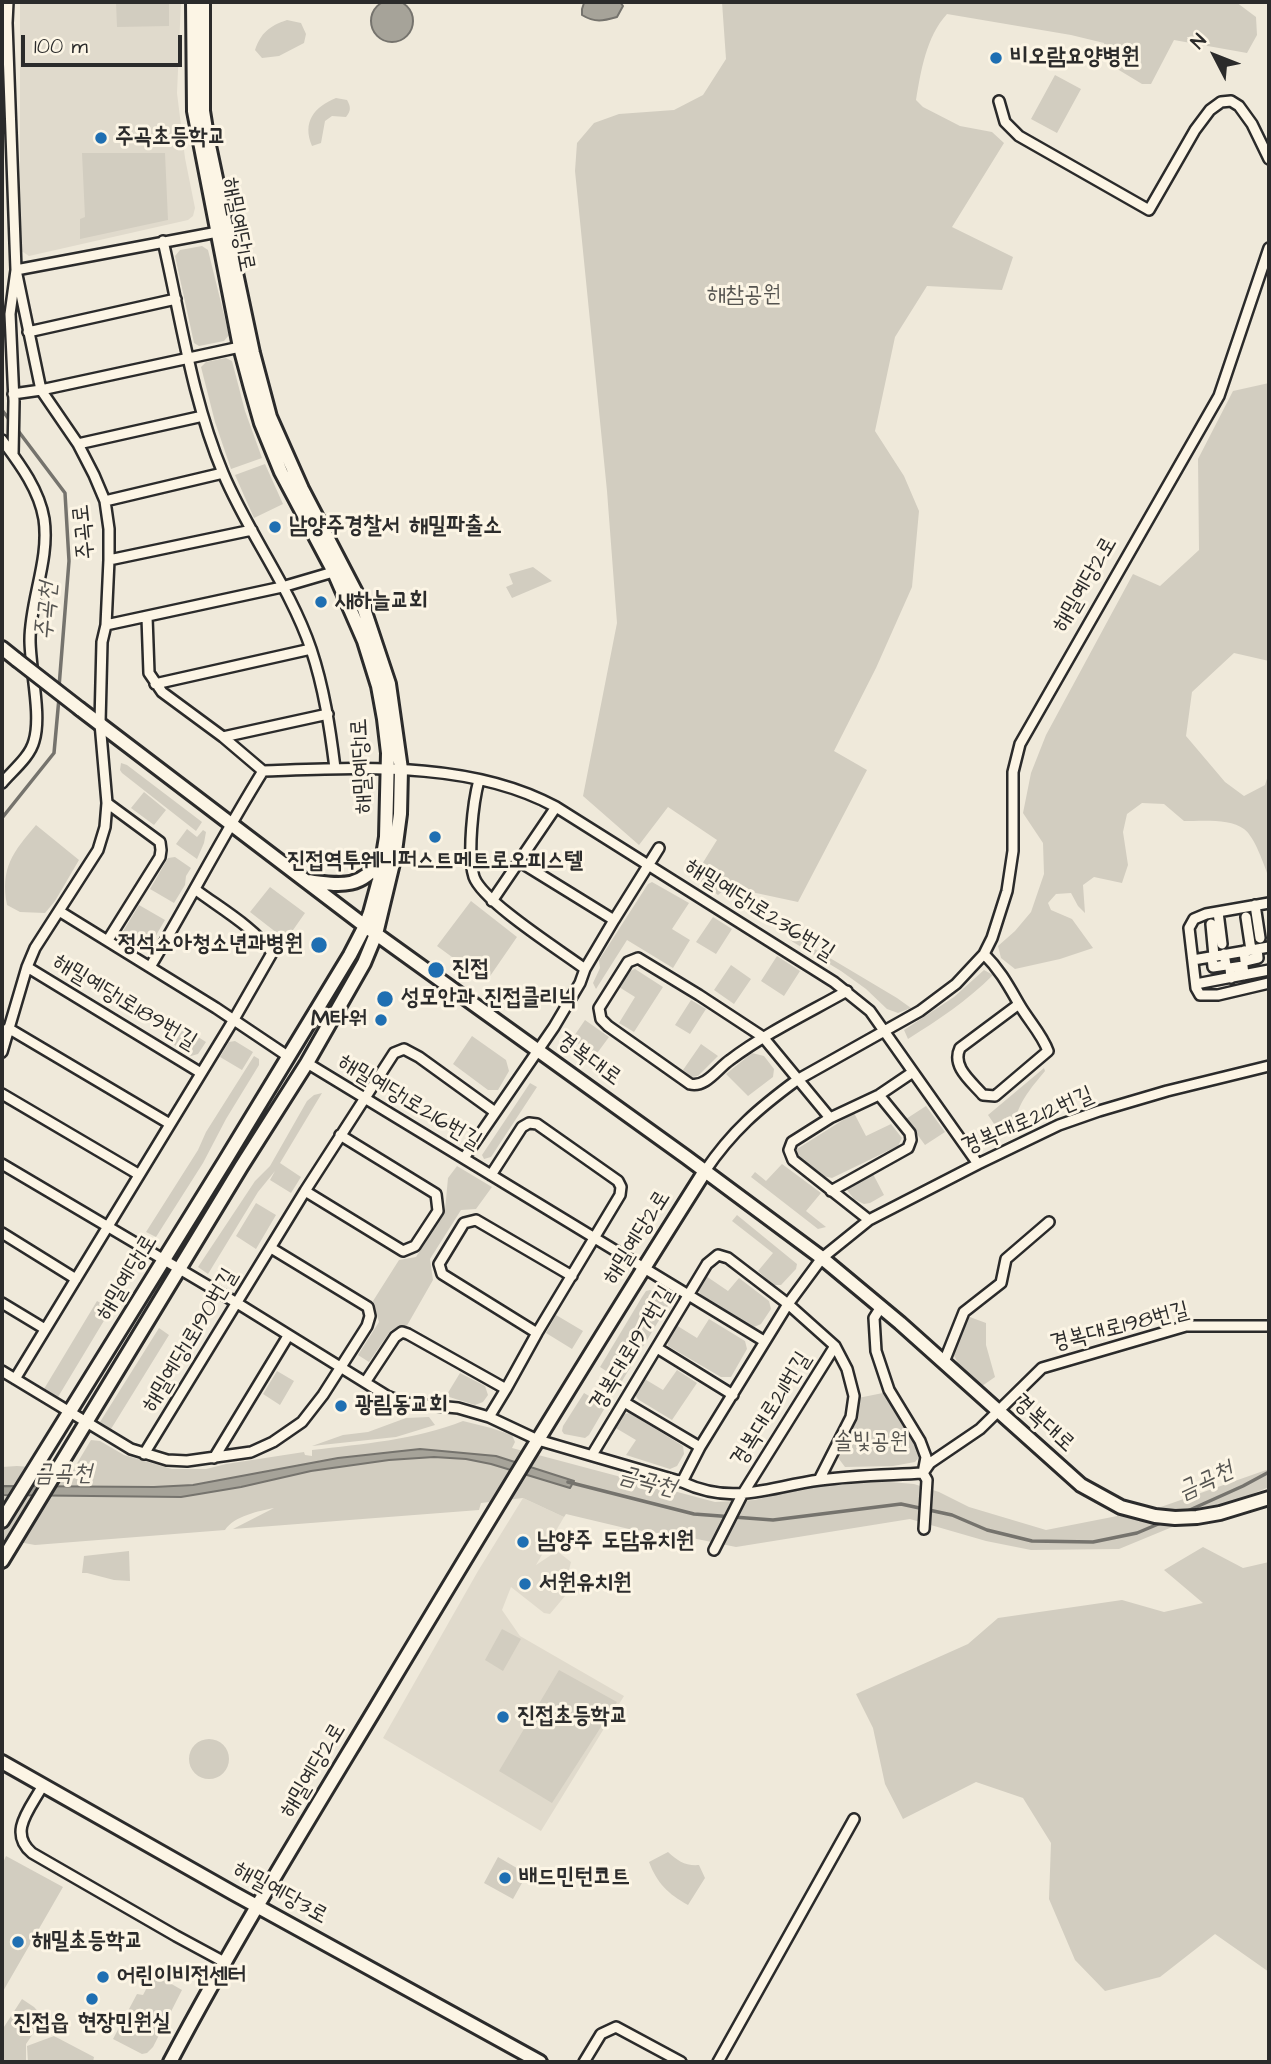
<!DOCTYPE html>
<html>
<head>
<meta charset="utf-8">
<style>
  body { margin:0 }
  #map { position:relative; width:1271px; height:2064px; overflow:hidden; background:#efe9da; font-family:"Architects Daughter",sans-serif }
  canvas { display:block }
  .frame { position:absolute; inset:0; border:4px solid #2b2b2b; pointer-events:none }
  .north { position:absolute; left:1180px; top:21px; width:70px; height:70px; -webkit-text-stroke:5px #fcf5e5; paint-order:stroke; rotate:312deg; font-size:19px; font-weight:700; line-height:28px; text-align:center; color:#2b2b2b }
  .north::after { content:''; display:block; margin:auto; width:24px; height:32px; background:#2b2b2b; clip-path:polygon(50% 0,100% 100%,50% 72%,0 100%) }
  .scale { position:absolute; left:21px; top:35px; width:161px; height:32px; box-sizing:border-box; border:4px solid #2b2b2b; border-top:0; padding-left:9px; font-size:21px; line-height:24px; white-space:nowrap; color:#2b2b2b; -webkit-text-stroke:5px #fcf5e5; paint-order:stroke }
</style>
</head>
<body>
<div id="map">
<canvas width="1271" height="2064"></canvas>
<div class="frame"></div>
<div class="north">N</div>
<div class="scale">100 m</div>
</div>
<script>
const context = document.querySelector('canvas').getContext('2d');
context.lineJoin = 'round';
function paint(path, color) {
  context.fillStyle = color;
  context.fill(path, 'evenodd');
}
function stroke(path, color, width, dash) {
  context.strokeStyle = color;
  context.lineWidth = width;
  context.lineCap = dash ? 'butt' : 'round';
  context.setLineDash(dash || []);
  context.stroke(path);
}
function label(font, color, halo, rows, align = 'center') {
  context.font = font + ' "Architects Daughter","Poor Story",sans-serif';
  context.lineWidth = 6;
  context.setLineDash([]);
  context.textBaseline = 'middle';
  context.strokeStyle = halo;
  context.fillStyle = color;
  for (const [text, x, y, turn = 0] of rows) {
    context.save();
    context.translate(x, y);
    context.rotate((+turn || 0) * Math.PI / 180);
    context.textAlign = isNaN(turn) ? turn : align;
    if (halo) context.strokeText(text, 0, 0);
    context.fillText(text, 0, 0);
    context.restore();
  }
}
const built = new Path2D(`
  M20,2h161l-4,91 8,65 10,50 -2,8 -5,4 -159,36 -9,-6z
  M523,1498l41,19 -28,48 21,-14 14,11 -4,16 3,12 -20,24 -6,-1 -33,-26 -9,23 18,26 104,60 -83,135 -158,-93 95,-167z`);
const green = new Path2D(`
  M116,2h53v24l-52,1z
  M722,2h514l20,15 1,18 -10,18 -73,-13 -23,44h-9l-33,-20 -5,-21 -33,-8 -124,-21c-21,23 -26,57 -31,86l7,7 37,19 32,6 12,11 -52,84 61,30 -11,33 -75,-4 -32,51 -20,94 29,45 15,35 -7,76 -36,81 -42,83 33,19 -69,132 -70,-15 -10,8 -24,-18 23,-37 -49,-33 -29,38 -56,-49 34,-173 -10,-132 -32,-320 2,-28 17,-20 25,-9 55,-4 29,-15 23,-36z
  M287,20l14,3 5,11 -2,9 -25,13 -17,2 -7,-8c6,-17 14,-24 32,-30z
  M1055,75l26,14 -24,44 -26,-14z
  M336,98l11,2c4,7 4,11 -1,17l-14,-1 -7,5 -4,22 -9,3c-10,-24 2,-39 24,-48z
  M82,153h83l3,67 -88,19v-20l5,-2z
  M202,246l6,4 21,85 -5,6 -25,5 -5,-3 -19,-87 5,-6z
  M226,358l6,3 13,50 17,47 -31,11 -16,-47 -14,-55 5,-5z
  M1269,383v278l-35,-8 -42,39 -6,44 39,46 19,14 21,-11 4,-13v106c-5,-13 -14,-41 -25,-49 -14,-11 -44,-8 -60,-8l-20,-17 -22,-1 -15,11 -4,18 5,33 -6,18 -28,-6 -11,8 2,28 -7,-7 -7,-13 -15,1 -8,9 3,7 21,9 21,29 -33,11 -45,10 -14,-11 -3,-12 17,-15 16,-19 13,-38 -1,-31 -20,-30 8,-40 15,-38 87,-161 27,12 39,-36 -1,-91 35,-68z
  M265,464l18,40 -29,14 -19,-43z
  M533,567l19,14 -40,17 -6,-11 7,-3 -4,-10z
  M121,763l6,2 75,57 -6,9 -74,-58 -2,-3z
  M144,792l22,18 -12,15 -23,-17z
  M36,825l43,35 -24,41 -10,12 -25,-1 -13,-7c-7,-37 6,-53 29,-80z
  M187,829l10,8 6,-7 3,2 -2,11 -7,16 -21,-15z
  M175,857l16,11 -5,8 -1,9 -11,18 -24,-14 18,-31z
  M652,882l37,21 -17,26 18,11 -17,28 -46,-28 -31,49 -3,-6 7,-15 -1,-8 49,-76z
  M270,887l35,26 -19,27 -36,-28z
  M471,901l46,36 -31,45 -49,-36z
  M139,905l26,15 -17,29 -9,1 -15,-9 -2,-8z
  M713,917l19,12 -16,25 -20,-12z
  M788,933l109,65 14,10 -13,5 -11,-4 -21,-20 -25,-18 -48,-29 -4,-3z
  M777,956l23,15 -16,25 -23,-15z
  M731,965l20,14 -17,25 -20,-14z
  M635,969l28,18 -29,45 -15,-9 16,-26 -16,-10 11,-16z
  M984,970l9,5c-26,26 -55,45 -85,64l-4,-9 50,-33z
  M691,1000l15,9 -16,25 -15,-9z
  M585,1020l24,17 -14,19 -23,-17z
  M184,1028l22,14 -8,12 -7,2 -18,-12z
  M472,1036l34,24 3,11 -11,19h-10l-35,-26z
  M235,1041l18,11 -11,18 -22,-13 9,-15z
  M701,1044l17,12 -20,20 -6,1 -9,-7z
  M752,1053l12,3 10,13 -1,8 -25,19 -22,-22z
  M254,1056l5,3v6l-33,54 -23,44 -47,74 -10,-5 52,-82 8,-18z
  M1044,1068l1,3c-14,17 -32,37 -30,60l-12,6 -15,-22z
  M530,1083l7,4 -46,70 -7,2 -2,-4z
  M322,1093l-42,70 21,14 -10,16 -21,-13 5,-9 -17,21 -50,82 -10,-7 57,-86 15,-15 37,-65 7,-6z
  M926,1106l19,26 -20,13 -19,-26z
  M854,1113l12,23 25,-12 11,14 -4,8 -66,32 -9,-2 -28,-21 2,-6z
  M782,1164l39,29 -15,18 20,16 -8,2 -67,-52 4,-5 11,9z
  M457,1166l35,21 -16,22 -15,1 -31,49 3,21 -28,49 -14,1 -22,32 -11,-7 21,-33 -6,-21 26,-41 17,-3 29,-47 3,-32z
  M873,1174l11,21 -14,8 -6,1 -10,-5 -7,-9 2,-2z
  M256,1203l20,12 -20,34 -20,-13z
  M737,1215l60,49 -1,5 -15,16h-8l-15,-14 15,-18 -41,-32z
  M706,1276l22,15 11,-13 30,23 2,8 -10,15 -7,3 -53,-31 -3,-8z
  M650,1290l16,6 3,8 -47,77 -22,-14 42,-70 4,-6z
  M97,1301l14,8 -53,88 -14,-8z
  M959,1313l27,10v22l9,32 -13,9 -24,-23 -5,-9 -8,-3z
  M556,1315l27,16 -11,18 -26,-16z
  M709,1319l36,22 2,8 -16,28h-10l-53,-31 -1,-8 9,-13 21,13z
  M159,1328l10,7 -58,94 -11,-7z
  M677,1370l20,13 -25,37 -33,-20c-8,-7 -1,-15 4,-22l20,12z
  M277,1371l17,10 -14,24 -17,-11z
  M460,1373l25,13 3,9 -5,7 -8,3 -29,-9z
  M888,1392l28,45 5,18 -6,7 -22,4 -48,1 -9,-12 22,-37v-20z
  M584,1393l22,13 -17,29 -4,3 -21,-4 -2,-3 1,-5z
  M630,1413l53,33 1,8 -7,12 -7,3 -44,-14 10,-15 -22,-13 9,-13z
  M429,1417l6,8 -39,12 -84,9 31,-11 25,-3 38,-14z
  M463,1421l28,7 21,7 3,7 -3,6 203,54 40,-2 63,-16 60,-3 36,3 25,8 30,15 77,23 112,-22 111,-39v18l-150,62 -88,1 -45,-9 -76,-22 -174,28 -44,-9 -63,-9 -63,-15 -2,3 -41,-19 -42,5 -2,7 -246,19 41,-21c-15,3 -40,8 -49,22l-190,15 -33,-6v-72l15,-1 56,4 18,-30 9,1 24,14 48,14h34l20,-5 78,-12 1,3 7,1v-6c51,-6 102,-10 151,-29z
  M1203,1547l40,21 26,-6v410l-54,-38 -55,43 -55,14 -30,-31 -26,-61 2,-56 -28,-45 -47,-16 -73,37 -18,-35 -12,-56 -17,-34 112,-50 30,-26 124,-18 42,12 39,-9 -39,-33z
  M129,1551l1,30 -16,-1 -27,-7h-5l2,-17z
  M502,1629l19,10 -18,32 -18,-11z
  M559,1670l58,32 -65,101 -53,-32z
  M189 1759a20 20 0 1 1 40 0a20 20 0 1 1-40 0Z
  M668,1852c10,9 17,14 31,13l6,13 -17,27c-20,-11 -31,-22 -39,-43z
  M6,1856l57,31 -61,106v-128z
  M498,1857l29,17 -14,25 -29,-16z
  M154,1974l28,16 -29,57 -6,6 -5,1 -29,-15 24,-45 6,1z
  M22,1999l12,8 10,11 -18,26v18h-24v-32z
  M54,2036l40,21 -1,5h-65l-1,-16z`);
const water = new Path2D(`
  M371 21a21 21 0 1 1 42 0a21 21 0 1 1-42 0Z
  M589,2h31l3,4 -6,11c-14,4 -22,6 -35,-2v-6l2,-6z
  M420,1449l76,7 78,25 -4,7 -79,-24 -25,-5 -32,-2 -45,3 -78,11 -70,16 -60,10 -179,-2v-9l152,1 39,-2 145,-27z`);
const stream = new Path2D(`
  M2,410l9,12
  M16,428l49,65 4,68 -10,126
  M2,818l52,-65 5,-55
  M568,1482l126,32 79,6 128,-16 51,11 35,15 45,11 61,1 44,-9 26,-11
  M1183,1513l60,-27 26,-14`);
const street = new Path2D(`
  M999,101l6,21 14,14 130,74 46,-80 15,-20 11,-8 10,-1 8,5 13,18 17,35
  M163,241c18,78 29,158 60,232 25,60 67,114 88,176 13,39 19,79 24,119
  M28,332l148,-33
  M13,394l28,-4 199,-43
  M2,440c17,23 37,49 42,79 6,41 -14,81 -14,121 0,29 12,75 4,101 -4,16 -22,30 -32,42
  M78,444l125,-28
  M13,455l1,-54 -4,-87 6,-44 207,-39
  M105,501l118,-28
  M109,560l143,-30
  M147,617l2,56 13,19 61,45 40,34c95,-3 207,-11 293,36l278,175 36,29 108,153
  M106,625l176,-38 58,-17
  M155,684l156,-35
  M223,737l105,-23
  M479,780c-6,22 -12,75 -5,97 9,25 87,74 111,92
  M107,803l53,39 1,8 -1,7 -52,83
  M520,862l94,58
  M492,901l64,-94
  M1269,903l-63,11 -12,5 -5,9 7,60 4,7h18l51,-12
  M1255,905l5,33
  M59,911l157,97 73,49
  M1218,912l4,32
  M1246,917l5,33
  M1211,924l3,32
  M1244,951l1,10 13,-3 -1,-9
  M984,954c16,16 24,31 35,50 9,16 23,30 29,47l-53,45 -12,-1c-11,-13 -32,-28 -23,-47l59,-44
  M1212,956l1,11 13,-2 -2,-11
  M1193,960l76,-13
  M27,967l174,106
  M150,967c39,-65 73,-132 113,-196
  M1231,978l-1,-10 13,-2 1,9
  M1196,984l73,-14
  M847,991c-39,22 -81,42 -117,69 -12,8 -24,28 -40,24l-82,-58 -7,-7 -2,-11 29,-46 10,-4 61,37 64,42 67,81 -38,24 -3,8 4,10 76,60
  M8,1028l162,96
  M2,1052l25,-85 8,-19 63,-98 7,-23 2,-24 -7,-80 2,-81 4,-17 3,-65v-31l-4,-28 -11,-26 -16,-31 -37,-54 -25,-120 -9,-247 1,-21
  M307,1063l457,278
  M2,1094l136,80
  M830,1118l49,-23 34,-23
  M464,1158l90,-131 26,-44 5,-14 29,-49 45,-72
  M2,1164l235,139 150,93 18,7 53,5 31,9 49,23 144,42c52,24 85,5 138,-2 34,-5 69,-5 103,-7l7,-10 50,-34 62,-61 144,-42h83
  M705,1171c27,-40 54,-63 92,-91l123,-69 36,-27 28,-30 8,-16 15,-47 6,-40v-79l7,-28 199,-348 50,-148
  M491,1175l31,-48 7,-4 8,1 81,57 3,6 -1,8 -83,138 -31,56
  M305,1191l98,60 12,-5 23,-35 -2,-17 -96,-59
  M831,1191l77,-43 3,-8 -1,-7 -31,-38
  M2,1233l74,46
  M2,1303l43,26
  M881,1307l-7,11 2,33 13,39 31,51 6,16 -3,16 4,7 -3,49
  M537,1333l-95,-59 -3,-10 25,-41 12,-3 96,56
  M657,1348l76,47
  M944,1362l20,-50 37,-29 5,-24 43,-37
  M2,1371l129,78 36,11 20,1 64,-9 22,-10 29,-20 21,-27 44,-69 3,-10 -2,-9 -97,-59
  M15,1379l218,-358 39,-68c-17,-25 -52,-45 -76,-63
  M366,1381l29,-44 7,-5 6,2 98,55 -17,28
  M624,1402l76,45
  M144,1454l161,-263 89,-138 10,-4 15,8 76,55
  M592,1455l115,-191 11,-9 10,3 60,46 47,42 12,23 7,27 -3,21 -32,63
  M214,1458l74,-122
  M682,1482l18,-35 88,-143 34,-46 47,-38 109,-56 81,-39 40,-14 68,-20 102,-25
  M714,1550l28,-55 93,-149
  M43,1785c-12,23 -36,47 -11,68l144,83 50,27
  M584,2062l17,-28 15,-7 65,35
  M718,2062l136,-243`);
const secondary = new Path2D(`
  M2,648l15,12
  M80,709l285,217 321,231 136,101 78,65 181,162 40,22 34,9 20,2 22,-1 23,-4 49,-15
  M307,881c33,4 53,9 74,-21
  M2,1521l223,-360 125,-206 15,-29 5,-13 9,-33 7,-43 2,-84 -4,-34 -6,-33 -14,-45 -30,-69 -53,-100 -20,-49 -10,-35 -11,-41 -46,-236 -1,-109
  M2,1561l239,-394 66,-104 57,-100 12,-29 18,-75 6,-45 1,-45 -12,-85 -26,-78 -61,-117 -32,-72 -17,-64 -46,-217 -4,-25v-109
  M2,1762l231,131 307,169
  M170,2062c64,-121 136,-238 207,-356 107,-179 216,-358 328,-535`);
const secondaryBridge = new Path2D(`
  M17,660l63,49`);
const markers = [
  [996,58,7,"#1f6fb2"],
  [101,138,7,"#1f6fb2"],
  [275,527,7,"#1f6fb2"],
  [321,602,7,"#1f6fb2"],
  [435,837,7,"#1f6fb2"],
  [319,945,9,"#1f6fb2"],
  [436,970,9,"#1f6fb2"],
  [385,999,9,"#1f6fb2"],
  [381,1020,7,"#1f6fb2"],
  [341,1406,7,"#1f6fb2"],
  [523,1542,7,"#1f6fb2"],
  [525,1584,7,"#1f6fb2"],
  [503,1717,7,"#1f6fb2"],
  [505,1878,7,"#1f6fb2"],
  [18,1942,7,"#1f6fb2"],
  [103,1977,7,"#1f6fb2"],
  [92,1999,7,"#1f6fb2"]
];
const poiNames = [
  ["비오람요양병원",1010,58],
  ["주곡초등학교",115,138],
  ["남양주경찰서 해밀파출소",289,527],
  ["새하늘교회",335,602],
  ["진접역투웨니퍼스트메트로오피스텔",435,862,"center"],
  ["정석소아청소년과병원",303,945,"right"],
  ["진접",452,970],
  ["성모안과 진접클리닉",401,999],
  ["M타워",367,1020,"right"],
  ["광림동교회",355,1406],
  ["남양주 도담유치원",537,1542],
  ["서원유치원",539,1584],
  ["진접초등학교",517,1717],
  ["배드민턴코트",519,1878],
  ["해밀초등학교",32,1942],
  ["어린이비전센터",117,1977],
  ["진접읍 현장민원실",92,2024,"center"]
];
const streetNames = [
  ["해밀예당1로",237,225,79],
  ["주곡로",85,532,-96],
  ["해밀예당2로",1086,585,-60],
  ["해밀예당1로",363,766,-93],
  ["해밀예당1로236번길",759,911,32],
  ["해밀예당1로189번길",124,1003,31],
  ["경복대로",588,1060,36],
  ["해밀예당1로216번길",409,1103,31],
  ["경복대로212번길",1028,1122,-23],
  ["해밀예당2로",638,1238,-58],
  ["해밀예당1로",128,1278,-59],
  ["경복대로198번길",1120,1328,-14],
  ["해밀예당1로190번길",191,1341,-59],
  ["경복대로197번길",633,1349,-59],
  ["경복대로211번길",772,1410,-58],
  ["경복대로",1043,1424,42],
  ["해밀예당2로",314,1771,-59],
  ["해밀예당3로",280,1894,29]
];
const parkNames = [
  ["해참공원",744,296],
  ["솔빛공원",871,1443]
];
const waterNames = [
  ["주곡천",48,611,-85],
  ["금곡천",63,1475],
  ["금곡천",1206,1482,-25],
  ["금곡천",647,1483,15]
];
paint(built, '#e0dacc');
paint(green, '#d2cdc0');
paint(water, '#a6a399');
stroke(water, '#75736d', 2);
stroke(stream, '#75736d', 3.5);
stroke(street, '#2b2b2b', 14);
stroke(secondary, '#2b2b2b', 18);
stroke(street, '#fcf5e5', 9);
stroke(secondary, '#fcf5e5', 12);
stroke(secondaryBridge, '#2b2b2b', 18, []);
stroke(secondaryBridge, '#fcf5e5', 12);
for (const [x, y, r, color] of markers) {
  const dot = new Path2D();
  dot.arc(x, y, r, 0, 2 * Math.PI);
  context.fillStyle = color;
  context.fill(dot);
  stroke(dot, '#fcf5e5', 2.5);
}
label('bold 23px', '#2b2b2b', '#fcf5e5', poiNames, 'left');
label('23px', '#2b2b2b', '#fcf5e5', streetNames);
label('23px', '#555450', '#fcf5e5', parkNames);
label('italic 24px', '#565552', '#fcf5e5', waterNames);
</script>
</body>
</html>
